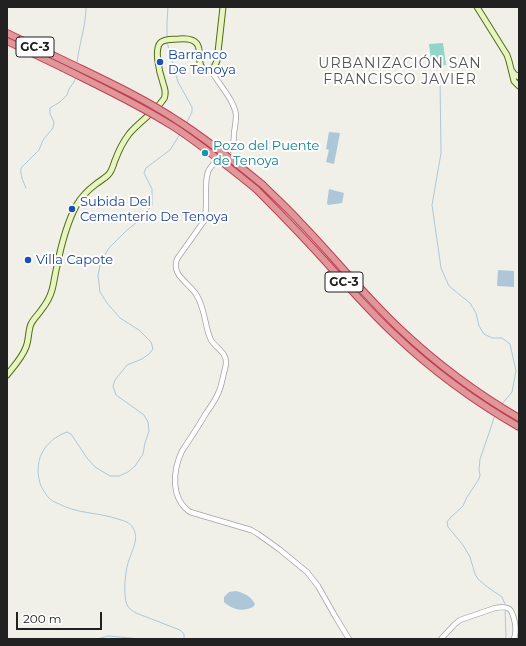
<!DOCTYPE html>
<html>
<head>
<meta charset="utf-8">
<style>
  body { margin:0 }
  #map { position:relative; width:526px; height:646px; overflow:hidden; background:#f0efe8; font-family:Montserrat,sans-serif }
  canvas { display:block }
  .frame { position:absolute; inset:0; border:8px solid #212121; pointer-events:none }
  .scale { position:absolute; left:16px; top:612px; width:86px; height:18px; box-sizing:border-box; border:2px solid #212121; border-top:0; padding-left:5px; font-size:12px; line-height:14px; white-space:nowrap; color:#212121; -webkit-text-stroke:3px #fff; paint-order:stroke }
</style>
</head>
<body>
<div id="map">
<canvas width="526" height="646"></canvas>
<div class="frame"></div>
<div class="scale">200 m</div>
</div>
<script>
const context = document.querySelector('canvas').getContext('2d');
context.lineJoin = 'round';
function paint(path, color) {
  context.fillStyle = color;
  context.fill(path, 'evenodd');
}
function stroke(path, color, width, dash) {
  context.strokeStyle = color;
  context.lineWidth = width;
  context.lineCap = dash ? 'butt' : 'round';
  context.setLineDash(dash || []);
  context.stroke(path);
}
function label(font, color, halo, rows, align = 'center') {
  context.font = font + ' Montserrat,sans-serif';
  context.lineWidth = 4;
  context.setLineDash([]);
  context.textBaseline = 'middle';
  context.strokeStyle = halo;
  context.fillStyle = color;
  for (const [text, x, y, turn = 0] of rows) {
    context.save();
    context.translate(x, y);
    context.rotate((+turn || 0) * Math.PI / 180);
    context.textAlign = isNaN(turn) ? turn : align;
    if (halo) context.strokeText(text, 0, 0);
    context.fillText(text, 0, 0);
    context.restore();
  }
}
const pitch = new Path2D(`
  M443,43l3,22 -14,2 -3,-23z`);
const water = new Path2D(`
  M329,132l11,1 -6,31 -8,-2 3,-12 -3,-1z
  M329,189l15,4 -2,10 -14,2 -1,-2z
  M498,270l16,1v16l-17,-1z
  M236,591c8,2 15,5 19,13l-2,3c-11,5 -20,3 -29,-5v-5l5,-5z`);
const stream = new Path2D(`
  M167,38v-17l1,-14
  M167,42l6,22 5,18 14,25v5l-6,12
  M77,63c2,-19 9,-37 9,-56
  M440,79l1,74 -9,52 9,63 8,18 11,9 10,8 6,10 3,13 5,8 8,4h10l8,6 6,27 -4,21 -10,12
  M180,134l-10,16 -24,18 -2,5 8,16v16l-8,11 -19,16 -16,16 -8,13 -3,14 2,17 7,11 13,15 19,12 12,12 2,7 -4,5 -7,5 -15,6 -12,15 -2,6 3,9 28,20 4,7 1,9 -4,12 -2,11 -8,12 -7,6 -9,4h-9l-15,-9 -8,-9 -16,-24 -4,-2c-11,4 -20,11 -25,21 -5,9 -5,23 -1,33 2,4 5,9 8,12 2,2 5,4 8,5 20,11 40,9 61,16 6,2 12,3 15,9 7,11 -2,24 -5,35 -3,10 -5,32 -1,42 2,4 6,6 9,8l44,17 4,4v5
  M26,188c-3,-7 -6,-13 -5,-20l18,-18 4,-10 10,-12 1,-6 -4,-8v-6l10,-6 7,-7 2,-6 5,-7 2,-5
  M495,415l-6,18 -9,26 -1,11 1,5 -1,4 -12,18 -4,9 -13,12 -3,4 1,5 15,18 7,12 5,17 3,5 8,7 16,11 3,7
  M97,639l11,-3 34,3
  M505,639l1,-2 -1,-27`);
const tertiary = new Path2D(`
  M211,70c7,14 23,29 25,45 0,6 -1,12 -2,18 0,5 0,11 -3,15 -6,9 -19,13 -23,24 -5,15 1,33 -4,49l-27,38c-6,16 11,23 19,35 10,16 8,31 15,46 5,8 15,12 15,22 0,5 -2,10 -3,15 -1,4 -2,10 -4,14 -3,9 -9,16 -14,24 -7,12 -15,24 -23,36 -9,19 -12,47 8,61l61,18 7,4 21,15 28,23 11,14 17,30 14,23
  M441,639l13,-14 6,-5 35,-12c15,-3 17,1 20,15 1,6 1,10 -1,16`);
const secondary = new Path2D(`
  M477,7l30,48 2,6 5,20 5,5
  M512,71l2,3 5,3
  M7,375c7,-9 15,-17 19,-28 3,-7 2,-16 5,-23 3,-6 8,-10 11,-15 4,-5 8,-12 10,-19 2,-7 3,-16 5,-24 4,-20 9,-41 19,-60 5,-9 12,-16 20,-22 4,-3 9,-6 12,-9 5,-5 5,-11 8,-17 3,-8 7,-16 13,-24 10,-12 25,-21 34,-34 1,-1 2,-4 2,-5 1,-5 -1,-8 -2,-12 -3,-9 -11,-38 0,-42 5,-2 11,-2 16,-2 37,-3 7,32 32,31l3,-3 3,-6 6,-54`);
const motorway = new Path2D(`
  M7,33l56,27
  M7,41l54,26
  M263,185c12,12 25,24 37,37 34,35 64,73 100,107 36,34 76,64 119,89
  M256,189c27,27 53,54 78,82 20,22 39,44 61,64 38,36 79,66 124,92`);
const motorwayBridge = new Path2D(`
  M63,60c39,19 79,37 115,61 30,19 58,42 85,64
  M61,67c38,19 77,37 113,60 29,19 56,41 82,62`);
const markers = [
  [160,62,4,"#1a4fb4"],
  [205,153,4,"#0f9aa8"],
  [72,209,4,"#1a4fb4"],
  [28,260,4,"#1a4fb4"]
];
const shields = [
  [35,47,38],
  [344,282,38]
];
const shieldNames = [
  ["GC-3",35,47],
  ["GC-3",344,282]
];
const transitNames = [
  ["Barranco",168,55],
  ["De Tenoya",168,70],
  ["Subida Del",80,202],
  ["Cementerio De Tenoya",80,217],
  ["Villa Capote",36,260]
];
const cultureNames = [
  ["Pozo del Puente",213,146],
  ["de Tenoya",213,161]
];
const neighbourhoodNames = [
  ["URBANIZACIÓN SAN",400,64],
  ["FRANCISCO JAVIER",400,80]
];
paint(pitch, '#8fd6c8');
paint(water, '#adc7d9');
stroke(stream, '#adc7d9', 1);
stroke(tertiary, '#a2a2a2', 6);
stroke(secondary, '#536e11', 7);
stroke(motorway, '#c93a51', 8);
stroke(tertiary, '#fff', 4.5);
stroke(secondary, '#e8f4c3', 5);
stroke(motorway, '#df9899', 6);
stroke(motorwayBridge, '#c93a51', 8, []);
stroke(motorwayBridge, '#df9899', 6);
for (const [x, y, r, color] of markers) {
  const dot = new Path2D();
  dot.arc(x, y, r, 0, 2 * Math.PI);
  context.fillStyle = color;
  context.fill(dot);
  stroke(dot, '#fff', 1.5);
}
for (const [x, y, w] of shields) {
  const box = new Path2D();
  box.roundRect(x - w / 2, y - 10, w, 20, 3);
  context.fillStyle = '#fff';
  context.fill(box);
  stroke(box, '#212121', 1);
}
label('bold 12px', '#212121', null, shieldNames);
label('13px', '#164399', '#fff', transitNames, 'left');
label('13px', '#0d838f', '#fff', cultureNames, 'left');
context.letterSpacing = '1px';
label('14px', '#545454', '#fff', neighbourhoodNames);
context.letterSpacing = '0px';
</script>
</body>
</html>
